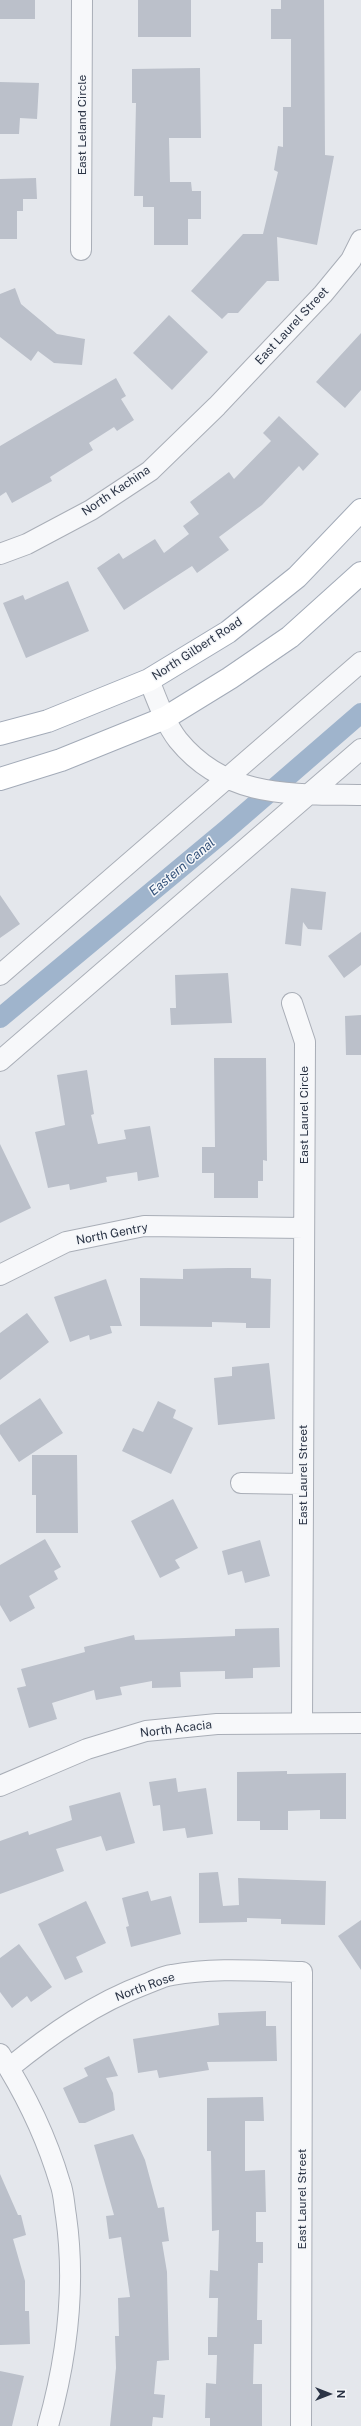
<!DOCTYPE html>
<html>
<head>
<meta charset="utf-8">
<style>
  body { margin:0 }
  #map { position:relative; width:361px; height:2426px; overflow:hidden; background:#e4e7ec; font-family:"Public Sans",sans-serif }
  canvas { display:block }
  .north { position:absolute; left:309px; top:2374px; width:40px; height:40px; -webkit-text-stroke:3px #f4f6f9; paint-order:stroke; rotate:90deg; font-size:11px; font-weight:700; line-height:16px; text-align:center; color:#2b3445 }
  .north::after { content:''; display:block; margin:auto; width:14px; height:18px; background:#2b3445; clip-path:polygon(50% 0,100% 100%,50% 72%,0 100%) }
</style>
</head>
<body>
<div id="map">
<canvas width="361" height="2426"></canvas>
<div class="north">N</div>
</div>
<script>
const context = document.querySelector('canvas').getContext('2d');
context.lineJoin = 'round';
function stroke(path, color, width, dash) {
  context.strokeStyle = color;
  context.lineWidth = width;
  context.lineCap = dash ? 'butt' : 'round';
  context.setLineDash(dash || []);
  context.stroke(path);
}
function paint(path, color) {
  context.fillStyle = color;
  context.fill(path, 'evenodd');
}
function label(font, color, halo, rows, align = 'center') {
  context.font = font + ' "Public Sans",sans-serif';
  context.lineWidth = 3;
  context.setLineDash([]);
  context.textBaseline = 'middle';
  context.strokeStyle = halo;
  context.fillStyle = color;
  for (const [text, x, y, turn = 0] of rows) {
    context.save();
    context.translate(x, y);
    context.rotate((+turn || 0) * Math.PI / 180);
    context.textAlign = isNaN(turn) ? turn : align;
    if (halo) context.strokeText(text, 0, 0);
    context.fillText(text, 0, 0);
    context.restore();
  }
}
const canal = new Path2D(`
  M0,1018l226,-188 135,-117`);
const building = new Path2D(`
  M0,0h35v19h-35z
  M138,0h53v37h-53z
  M281,0h43l1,155 9,1 -17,89 -40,-8 2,44h-12l-29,32h-10l-6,6 -31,-28 52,-57h20l15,-62 -4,-2 4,-24 5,1v-40h8v-68h-20v-30h10z
  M200,68l1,70h-32l1,44h21l1,9h9v28h-13v26h-34v-38h-11v-11h-9l2,-93h-4v-34z
  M0,82l39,1 -2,36 -17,-1 -1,16h-19z
  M36,178l1,21h-14v12h-6v28h-17v-60z
  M15,288l6,16 36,30 28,5 -3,26 -28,-2 -16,-12 -7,10 -31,-24v-43z
  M169,315l39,37 -36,38 -39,-37z
  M361,333v57l-16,18 -29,-26z
  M116,378l10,18 -5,3 13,21 -17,11 -3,-4 -25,16 4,7 -43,27 2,4 -40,22 -6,-11 -6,4v-50z
  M279,416l40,38 -16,17 -4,-5 -37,39 -43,32 10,13 -32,23 -5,-7 -68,44 -27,-42 22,-15 4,6 32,-20 9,14 25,-19 -6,-8 16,-12 -9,-12 39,-30 5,7 37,-38 -8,-8z
  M68,581l21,50 -63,27 -23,-55 20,-8 2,5z
  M291,888l35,4 -4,38 -14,-1 -5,-7 -2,24 -16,-2z
  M0,895l20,29 -20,14z
  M361,932v33l-17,13 -16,-22z
  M228,973l4,50 -61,2 -1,-17h6l-1,-33z
  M361,1015v40h-15l-1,-39z
  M214,1058h52l1,103 -4,-1v21h-5v17h-44v-25h-12v-26h13z
  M87,1070l7,44 -3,1 7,29 28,-5 -2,-9 26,-4 9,51 -21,4 -1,-9 -31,5 1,5 -37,8 -1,-6 -21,4 -13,-56 30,-7 -8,-50z
  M0,1144l31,64 -31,15z
  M228,1268h23v10l20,1 -1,49h-24v-5l-34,-1v5l-72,-1v-48l43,1v-10z
  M106,1279l16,47h-12l2,7 -22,7 -1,-5 -19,7 -16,-45z
  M27,1313l22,29 -49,38v-47z
  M269,1363l6,56 -57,6 -4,-47 18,-2v-9z
  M40,1398l23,35 -44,29 -19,-28v-9z
  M158,1401l18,9 -3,8 20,10 -22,46 -49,-23 11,-23 10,4z
  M32,1455h45l1,78h-42v-38h-4z
  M173,1499l25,49 -23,12 5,8 -20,10 -29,-57z
  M45,1539l16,28 -7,4 4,8 -29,17 6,12 -25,14 -10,-17v-40z
  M260,1540l10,36 -25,7 -3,-12 -14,4 -6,-24z
  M279,1628l1,39 -27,1v10l-28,1v-8l-45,1 1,15 -29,1v-7l-32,6 2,8 -26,5 -2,-10 -42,13 5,16 -28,9 -12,-40 9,-2 -5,-17 64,-17 -1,-5 50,-12 1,5 100,-4v-7z
  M287,1771v3l59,-1v46h-26v-9l-32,1v19h-28v-9h-23v-49z
  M176,1778l2,14 28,-4 7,46 -26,4 -2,-10 -22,3 -3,-26 -7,1 -4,-24z
  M120,1792l15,51 -29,8 -5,-15 -45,13 8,22 -64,23v-53l28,-10 1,4 43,-15 -3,-14z
  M218,1872l5,34 16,-1 -1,-27 88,3 -1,44 -44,-1v-5l-34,-1v4l-48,1v-50z
  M148,1891l3,10 20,-5 10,38 -50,13 -5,-20 3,-1 -7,-28z
  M86,1901l20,42 -30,14 7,15 -18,8 -27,-56z
  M361,1920v50l-23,-34z
  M19,1944l33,43 -21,15 -4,-6 -15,12 -12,-16v-34z
  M266,2011v15h10l1,35 -70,1 2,8 -50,8 -2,-8 -19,3 -5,-34 86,-14 -1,-12z
  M109,2056l9,20 -12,2 7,15 2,17 -30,13h-6l-16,-35 25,-12 -4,-8z
  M263,2097l1,24h-19v50l20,-1 1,42h-10v30h7v21h-5l-1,57h5v24h-8l-1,40h9v42h-52v-8h-5l1,-35 10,1 1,-29h-9v-18h9l1,-39h-9l1,-28 8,1 1,-41 -7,1 -1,-80h-4v-53z
  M133,2134l12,26 13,48 6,-1 5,34 -7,1 5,30 2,88 -12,1 -3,33 11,1 -2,23 -10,-1 -1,9h-42l6,-58 -1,-32h4l-1,-38 12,-1 -9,-60 -12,2 -3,-23 8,-1 -20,-70z
  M0,2174l18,41h3l5,20 -13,4 12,42v30h4l1,33 -30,1z
  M0,2371l24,5 -12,50h-12z`);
const minor = new Path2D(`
  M81,250l1,-250
  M0,554l27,-10 64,-34 59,-39 67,-65 106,-112 28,-34 10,-20
  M149,680c8,20 16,43 29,60 48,59 114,54 183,55
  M0,975l361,-313
  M292,1003l13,39 -3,680
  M0,1061l361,-312
  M0,1275l66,-33 78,-16 160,2
  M241,1483l61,1
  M0,1786l87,-37 59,-18 71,-7 144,-1
  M0,2054c25,39 47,85 60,129 4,10 4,22 6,33 10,71 1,142 -18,210
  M9,2068c42,-34 86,-65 137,-84 8,-3 17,-8 26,-9 42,-8 88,-4 130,-3l-1,454`);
const major = new Path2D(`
  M0,734l48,-13 101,-41 79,-48 69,-55 64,-67
  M0,779l61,-19 104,-42 65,-40 60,-41 71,-64`);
const streetNames = [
  ["East Leland Circle",82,125,-90],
  ["East Laurel Street",292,326,-47],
  ["North Kachina",116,491,-34],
  ["North Gilbert Road",197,649,-33],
  ["East Laurel Circle",304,1115,-90],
  ["North Gentry",112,1234,-11],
  ["East Laurel Street",303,1475,-90],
  ["North Acacia",176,1729,-7],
  ["North Rose",145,1987,-20],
  ["East Laurel Street",302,2199,-90]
];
const waterNames = [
  ["Eastern Canal",182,867,-40]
];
stroke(canal, '#9fb4cc', 20);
paint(building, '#bbc0ca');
stroke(minor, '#a9aeb7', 22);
stroke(major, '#a3abb8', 24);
stroke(minor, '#f7f8fa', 20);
stroke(major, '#fff', 22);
label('12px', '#2b3445', '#f4f6f9', streetNames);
label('italic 13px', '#34527a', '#f4f6f9', waterNames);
</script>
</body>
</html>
